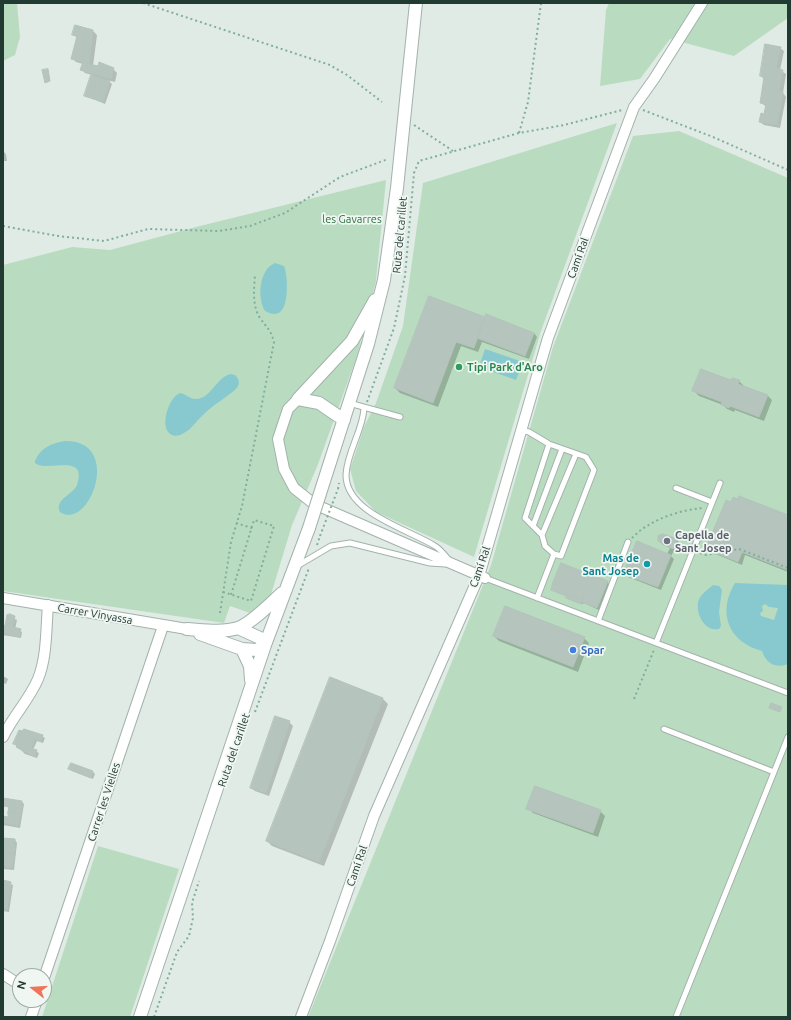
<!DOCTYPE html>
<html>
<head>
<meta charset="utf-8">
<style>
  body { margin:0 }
  #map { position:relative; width:791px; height:1020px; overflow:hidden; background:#e0ebe5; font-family:Ubuntu,sans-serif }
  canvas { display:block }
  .frame { position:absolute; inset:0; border:4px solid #213a32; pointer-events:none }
  .north { position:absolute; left:12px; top:968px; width:40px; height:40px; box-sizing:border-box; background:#f0f7f3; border:1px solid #9daba6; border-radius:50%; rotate:287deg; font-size:11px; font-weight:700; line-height:16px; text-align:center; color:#213a32 }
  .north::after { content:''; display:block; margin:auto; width:14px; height:18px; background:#ef7459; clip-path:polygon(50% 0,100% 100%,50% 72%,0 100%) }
</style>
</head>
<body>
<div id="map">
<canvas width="791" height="1020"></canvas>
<div class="frame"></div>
<div class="north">N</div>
</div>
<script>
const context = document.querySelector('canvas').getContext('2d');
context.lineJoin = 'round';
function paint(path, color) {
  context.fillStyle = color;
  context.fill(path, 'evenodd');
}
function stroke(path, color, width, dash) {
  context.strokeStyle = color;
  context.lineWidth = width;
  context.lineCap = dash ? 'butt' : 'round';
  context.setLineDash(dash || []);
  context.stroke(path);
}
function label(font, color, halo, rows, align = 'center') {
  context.font = font + ' Ubuntu,sans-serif';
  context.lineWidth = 3.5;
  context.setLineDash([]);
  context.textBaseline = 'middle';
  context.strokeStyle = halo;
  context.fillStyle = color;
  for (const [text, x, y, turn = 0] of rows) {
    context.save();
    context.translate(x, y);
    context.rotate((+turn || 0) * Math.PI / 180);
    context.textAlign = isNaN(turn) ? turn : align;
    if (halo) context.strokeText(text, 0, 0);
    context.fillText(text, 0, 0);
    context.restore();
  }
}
const green = new Path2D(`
  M3,3h14l3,34 -5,18 -12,6z
  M609,3h179v15l-54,38 -64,-17 -30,40 -40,7 6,-76z
  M617,123l-76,208 -67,226 -98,-45 -20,-21 -6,-22 14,-42 12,-24 27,-77 20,-143z
  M679,131l109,47v839h-480l183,-452 62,-218 80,-211z
  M386,180l-10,101 -19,75 -40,111 -25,58 -22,73 -20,15 -20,-7 -6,17 -221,-32v-326l69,-18 38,3 86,-23z
  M98,846l81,23 -49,148h-88z`);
const water = new Path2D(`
  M275,263l9,3c4,9 5,40 -4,46 -5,4 -11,1 -15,-1 -8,-13 -6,-42 10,-48z
  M485,349l38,13 -7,18 -37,-13z
  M230,374l5,1c5,5 5,9 1,14 -10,9 -22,15 -32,25 -7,6 -12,15 -20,19 -3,2 -8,4 -12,2 -14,-6 -3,-39 8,-42 6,1 10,6 15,6 15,1 21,-21 35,-25z
  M64,441c60,-2 26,91 -4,71 -6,-13 13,-17 17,-27 11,-33 -30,-12 -42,-22v-2c5,-13 17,-18 29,-20z
  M735,583l53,2v79c-13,5 -22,-1 -26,-13 -34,-9 -45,-39 -27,-68zM765,604l4,3 9,1 -4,12 -13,-4 -1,-3 3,-2 -1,-5z
  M713,585l6,1 3,4 -3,22 2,14 -2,3c-14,3 -23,-14 -21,-27 2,-7 9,-12 15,-17z`);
const shadow = new Path2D(`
  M76,26l17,5 4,4 -4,31 20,3 4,4 -2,9 -8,-2 5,4 -7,20 -19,-8 6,-21 -7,-2 -3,-3 1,-6 -7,-2 -4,-4 6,-19 -4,-4z
  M780,48l4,3 -4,19 6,4 -3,19 3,4 -6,31 -16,-3 -4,-3 5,-7 2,-8 -6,-4 4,-23 -4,-4z
  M3,151l3,3 1,7h-4z
  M485,318l49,15 3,4 -8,22 -47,-17 -4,10 -17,-6 -23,61 -38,-14 -5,-5z
  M739,381l6,6 22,8 5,5 -8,21 -29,-11 -1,2 -7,-3 -4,-4 -24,-9 -5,-5z
  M788,517v55l-43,-17 -3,10 -31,-13 -4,-3z
  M658,538l19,2 2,2 -8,14 3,3 -13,31 -33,-13 -3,-4 42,-19 3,-6 -8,-4z
  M607,582l4,4 -12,24 -15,-7 -2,1 -14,-6 -1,-2 -15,-6z
  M8,616l9,4 -2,9 7,3 -1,6 -18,-3v-9l2,1z
  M494,636l90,2 5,5 -11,29 -79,-31z
  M3,676l5,3 -2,5 -3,-1z
  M331,678l52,21 5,5 -64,162 -52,-20 -5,-5z
  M289,722l4,4 -24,70 -14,-5 -4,-3z
  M31,731l14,7 -2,5 -6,-2 -4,9 6,3 -2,5 -12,-4 -10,-10z
  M72,764l21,8 2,2 -2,5 -21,-8 -2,-2z
  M3,799l19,3 2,2 -4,24 -17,-3v-7h5l2,-10 -7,-3z
  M528,808l72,3 5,5 -7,21 -65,-24z
  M3,839l12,1 2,3 -3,27 -11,-1z
  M3,882l10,3 -4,27 -6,-1z`);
const building = new Path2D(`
  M75,25l18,5 -4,34 9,2 1,-4 15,6 -3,11 -31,-9 3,-8 -12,-3 6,-23 -5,-1z
  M765,44l16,3 -5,21 7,2 -4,21 4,1 -6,33 -18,-3 2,-9 3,1 2,-10 -6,-1 4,-26 -4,-1z
  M48,69l2,12 -5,2 -3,-13z
  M91,75l19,6 -7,21 -19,-6z
  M429,296l56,21 -11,31 -18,-6 -23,61 -39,-15z
  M486,314l48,19 -9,23 -48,-18z
  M701,369l30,11 1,-2 8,2 -2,4 30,11 -9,22 -29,-11 -1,2 -8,-3 1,-3 -30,-11z
  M739,496l49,19v51l-77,-30 15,-36 5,2 2,-5 5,2z
  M663,534l14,5 -4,10 -15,-8v-5z
  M711,536l77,30v4l-46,-18 -4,10 -32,-13z
  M637,541l34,14 -13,32 -35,-13z
  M561,563l47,18 -8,20 -16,-6 -2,5 -15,-6 2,-5 -16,-6z
  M553,583l16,6 -3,7 -15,-6z
  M567,594l15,6 -1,4 -15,-6z
  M584,595l16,6 -3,7 -15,-6z
  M505,606l80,31 -12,30 -80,-31z
  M10,614l5,2 -2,11 8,2 -2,8 -16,-4v-8l2,1 2,-11z
  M330,677l53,21 -64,164 -53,-21z
  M771,703l11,4 -2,5 -11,-4z
  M275,716l15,5 -24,72 -16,-5z
  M24,729l19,6 -2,7 -6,-3 -2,5 -17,-7 3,-7 3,1z
  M16,737l17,7 -2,4 6,2 -2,7 -19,-10 1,-2 -4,-1z
  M71,763l22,8 -2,7 -23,-9z
  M535,786l66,24 -8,23 -67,-24z
  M3,798l19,3 -1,13 -13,-2 1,-5 -5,-1z
  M8,812l13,2 -3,12 -15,-3v-7l5,1z
  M3,838l12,1v15l-12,-1z
  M3,853l12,1 -3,14 -9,-1z
  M3,880l8,2 -2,15 -6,-2z
  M3,895l6,2 -2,13h-4z`);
const path = new Path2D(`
  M143,3l187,62 17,10 35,27
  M643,110l70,27 75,33
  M414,125l39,26
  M519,133l9,-31 13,-99
  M3,226l55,10 46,5 44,-12 71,2 31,-5 35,-13 55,-36 48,-18
  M367,402l27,-74 11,-52 9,-103 5,-12 100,-28 45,-8 58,-15
  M338,489l1,-6
  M236,523l16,5
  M632,538c17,-18 47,-28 71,-30
  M317,545l3,-9
  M700,553l6,2 33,-6 49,19
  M223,592l28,9 23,-75 -20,-6 -23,75
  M220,613l11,-71 11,-36 32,-164c-3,-12 -7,-14 -14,-24 -8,-12 -6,-29 -5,-43
  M634,699l20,-49
  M255,712l54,-144
  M154,1017l23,-65 12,-16 4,-18 -1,-15 7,-22`);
const service = new Path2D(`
  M349,403l51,14
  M364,408c-1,23 -17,43 -18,67 0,38 62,54 89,71 5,3 9,8 13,13
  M521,430l8,2 20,12 37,13 8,13 -33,86 -7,-2 -17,44
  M549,444l-24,74 17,17 3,11 9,8
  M676,488l36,14
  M533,526l29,-77
  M542,535l34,-81
  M297,566l34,-20 19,-3 80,20 15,1
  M485,578l303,115
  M598,621l30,-79
  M656,643l64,-160
  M664,729l110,43
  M676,1017l112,-280`);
const minor = new Path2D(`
  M298,399l-10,10 -10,30 6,30 10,19 20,16 171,74
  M3,598l184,31
  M3,737c10,-21 26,-37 35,-58 9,-22 8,-50 10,-74
  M3,974l17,11
  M44,978l119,-352
  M31,1017l6,-17
  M301,1017l29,-76 44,-125 105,-240 69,-238 86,-231 20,-28 48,-76`);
const tertiary = new Path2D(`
  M344,420l-25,-17 -21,-4 54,-58 23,-41
  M324,481l44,-137 16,-64 13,-92 19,-185
  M238,628l22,10 5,7 -8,5 -15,-1
  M187,629c16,1 35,4 51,-1 14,-5 33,-25 44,-35
  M200,634l42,15 8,17 1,14
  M140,1017l125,-372 44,-117`);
const pathBridge = new Path2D(`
  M320,536l18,-47`);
const tertiaryBridge = new Path2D(`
  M309,528l15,-47`);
const markers = [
  [459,367,4,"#2e9e5b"],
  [667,541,4,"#6b7280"],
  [647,564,4,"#0f9aa8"],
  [573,650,4,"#3f7fe0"]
];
const parkNames = [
  ["les Gavarres",352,219]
];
const streetNames = [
  ["Ruta del carillet",400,235,-85],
  ["Camí Ral",578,258,-70],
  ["Camí Ral",480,567,-71],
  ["Carrer Vinyassa",95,614,10],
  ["Ruta del carillet",234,750,-71],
  ["Carrer les Vielles",104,802,-72],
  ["Camí Ral",357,866,-71]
];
const leisureNames = [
  ["Tipi Park d'Aro",467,367]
];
const worshipNames = [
  ["Capella de",675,535],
  ["Sant Josep",675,548]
];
const cultureNames = [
  ["Mas de",639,558],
  ["Sant Josep",639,571]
];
const shopNames = [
  ["Spar",581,650]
];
paint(green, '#b9dcc0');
paint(water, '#88c9cf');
paint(shadow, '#0003');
paint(building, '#b5c5be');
stroke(building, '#b2c4bb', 1);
stroke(service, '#a3b2ac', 7);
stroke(minor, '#a3b2ac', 12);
stroke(tertiary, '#a3b2ac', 14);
stroke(path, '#81ae9c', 2, [2, 3]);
stroke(service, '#fff', 5);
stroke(minor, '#fff', 10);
stroke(tertiary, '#fff', 12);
stroke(tertiaryBridge, '#a3b2ac', 14, []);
stroke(pathBridge, '#81ae9c', 2, [2, 3]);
stroke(tertiaryBridge, '#fff', 12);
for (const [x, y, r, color] of markers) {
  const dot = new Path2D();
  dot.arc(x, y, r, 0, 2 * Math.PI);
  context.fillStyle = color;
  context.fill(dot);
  stroke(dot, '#f0f7f3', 1.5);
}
label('11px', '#2c7042', '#f0f7f3', parkNames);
label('11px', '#213a32', '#f0f7f3', streetNames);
label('bold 11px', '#27864d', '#f0f7f3', leisureNames, 'left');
label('bold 11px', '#5b616d', '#f0f7f3', worshipNames, 'left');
label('bold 11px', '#0d838f', '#f0f7f3', cultureNames, 'right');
label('bold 11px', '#366cbe', '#f0f7f3', shopNames, 'left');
</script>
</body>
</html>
